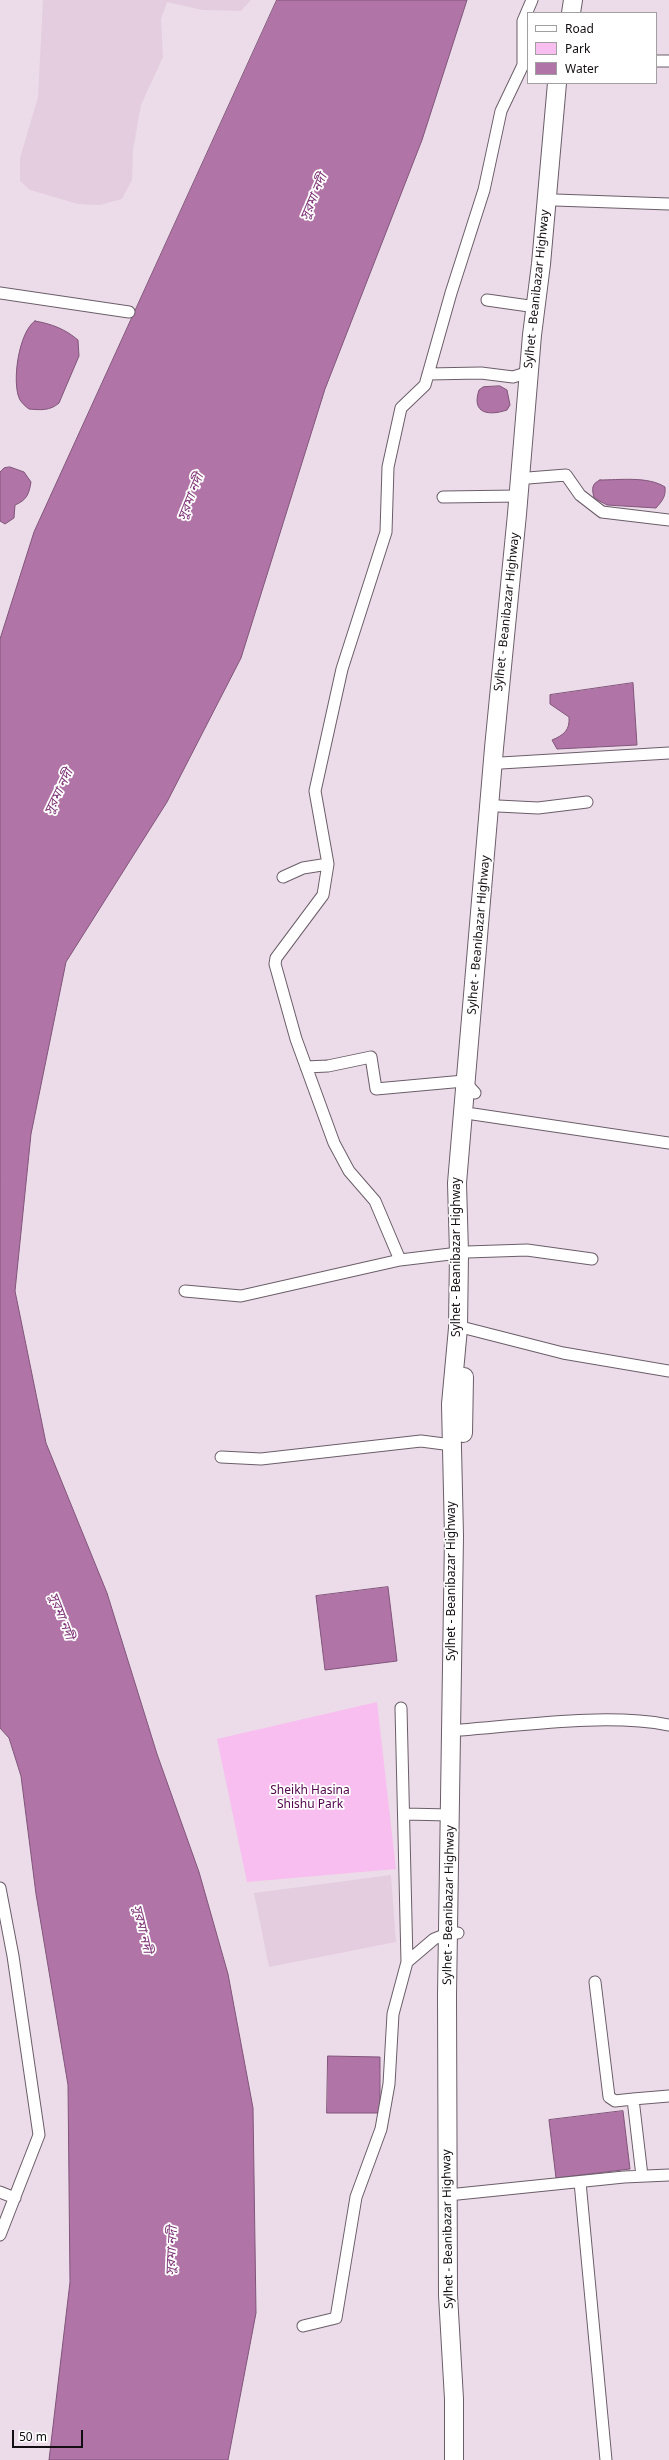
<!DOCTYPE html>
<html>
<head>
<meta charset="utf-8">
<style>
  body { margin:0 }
  #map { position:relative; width:669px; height:2460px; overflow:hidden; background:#ecdce9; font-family:"Noto Sans",sans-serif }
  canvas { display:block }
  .legend { position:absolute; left:527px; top:12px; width:130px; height:72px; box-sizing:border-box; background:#fff; border:1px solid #a19fa0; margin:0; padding:5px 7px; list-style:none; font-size:12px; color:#130e12 }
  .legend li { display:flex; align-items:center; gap:8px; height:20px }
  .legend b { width:20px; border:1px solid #a19fa0 }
  .scale { position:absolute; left:12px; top:2430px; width:71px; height:18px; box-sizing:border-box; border:2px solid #130e12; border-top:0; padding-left:5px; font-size:12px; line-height:14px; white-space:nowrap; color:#130e12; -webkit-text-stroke:3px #fff; paint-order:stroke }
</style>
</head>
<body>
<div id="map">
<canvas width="669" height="2460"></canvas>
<ul class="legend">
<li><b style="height:5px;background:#fff"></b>Road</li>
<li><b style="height:11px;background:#f8beef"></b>Park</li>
<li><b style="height:11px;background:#b074a7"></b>Water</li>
</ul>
<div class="scale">50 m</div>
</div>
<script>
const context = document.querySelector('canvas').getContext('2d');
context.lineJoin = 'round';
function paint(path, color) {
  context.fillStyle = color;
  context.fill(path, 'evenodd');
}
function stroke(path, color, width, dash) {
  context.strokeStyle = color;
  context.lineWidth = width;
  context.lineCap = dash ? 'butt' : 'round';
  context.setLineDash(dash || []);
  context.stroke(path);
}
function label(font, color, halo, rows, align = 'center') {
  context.font = font + ' "Noto Sans","Noto Sans Bengali",sans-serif';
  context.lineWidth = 3.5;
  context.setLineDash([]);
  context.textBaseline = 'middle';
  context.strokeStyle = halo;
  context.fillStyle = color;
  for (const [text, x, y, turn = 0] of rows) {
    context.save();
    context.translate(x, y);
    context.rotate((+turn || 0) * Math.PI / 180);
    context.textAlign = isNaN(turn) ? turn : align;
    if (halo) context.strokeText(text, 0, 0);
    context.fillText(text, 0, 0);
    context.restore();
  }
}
const built = new Path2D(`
  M43,0h208l-10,11 -39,-1 -35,-8 -6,17 2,38 -22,48 -8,45 -1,30 -10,19 -22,6 -22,-1 -48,-14 -10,-9v-23l18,-61z
  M391,1875l5,67 -127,25 -15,-74z`);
const green = new Path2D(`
  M377,1702l19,167 -149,13 -30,-143z`);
const water = new Path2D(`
  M277,0h190l-45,140 -97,249 -84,269 -74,144 -101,160 -35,172 -16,157 31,152 61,150 50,161 42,118 29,102 25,134 3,205 -28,147h-179l21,-178 -2,-197 -32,-191 -15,-118 -12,-38 -9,-10v-1089l34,-107z
  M35,321c17,3 30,8 43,19l1,16 -20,47c-9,8 -19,7 -30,6 -3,-2 -7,-6 -9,-9 -9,-17 -1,-69 15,-79z
  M500,386l7,4 3,15 -3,5c-18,6 -36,4 -28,-20l4,-3z
  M10,467l14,5 7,10c-2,12 -4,18 -16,23l-1,13 -9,6 -5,-3v-49l4,-4z
  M600,480c19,0 48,-4 65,7 1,10 -3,14 -9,21l-49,-3 -13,-7c-2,-9 -3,-14 6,-18z
  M633,683l4,62 -80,4 -5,-9c12,-5 18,-10 17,-23l-19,-13v-9z
  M388,1587l9,74 -72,9 -9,-74z
  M328,2056l52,1v56h-53z
  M623,2111l7,58 -74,9 -7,-58z`);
const street = new Path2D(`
  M656,61h13
  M555,200l114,4
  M0,293l129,19
  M487,300l49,7
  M428,374l53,-1 32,4 16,-5
  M528,478l38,-3 14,20 22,17 67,8
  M443,497l76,-1
  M501,763l168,-10
  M498,806l40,2 49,-6
  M283,877l20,-9 25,-4
  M306,1067l22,-1 43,-9 5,32 88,-8 11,12
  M473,1114l196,29
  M400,1260l-25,-59 -26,-30 -15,-28 -38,-104 -21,-75 1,-6 47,-63 5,-31 -13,-73 27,-122 44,-137 2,-65 13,-59 24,-23 26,-92 33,-103 17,-79 22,-46v-44l9,-21
  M185,1291l56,5 159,-36 67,-8 60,-2 65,9
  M465,1328l98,25 106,18
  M221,1457l40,2 160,-18 31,4
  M401,1708l6,254
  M461,1730c64,-5 146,-17 208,-5
  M404,1814l46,1
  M0,1888l13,68 26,179 -39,100
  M595,1982l14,115 6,4 18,-2
  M642,2176l-9,-77 36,-3
  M580,2182l26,278
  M0,2192l15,6
  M448,2195l176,-18 45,-2
  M303,2326l33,-8 20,-121 25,-68 8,-45 4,-70 14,-52 27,-23 15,-6h9`);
const primary = new Path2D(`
  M571,13l2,-13
  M463,1433l1,-56
  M454,2460v-61l-6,-104 -1,-300 7,-459 -3,-132 7,-76 1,-75 -2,-70 37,-435 23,-234 15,-179 9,-71 16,-181`);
const streetNames = [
  ["Sylhet - Beanibazar Highway",537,289,-84],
  ["Sylhet - Beanibazar Highway",507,612,-84],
  ["Sylhet - Beanibazar Highway",479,935,-85],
  ["Sylhet - Beanibazar Highway",457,1257,-90],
  ["Sylhet - Beanibazar Highway",452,1581,-90],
  ["Sylhet - Beanibazar Highway",449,1905,-89],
  ["Sylhet - Beanibazar Highway",448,2229,-91]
];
const parkNames = [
  ["Sheikh Hasina",310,1791],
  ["Shishu Park",310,1805]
];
const waterNames = [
  ["সুরমা নদী",314,197,-67],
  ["সুরমা নদী",191,497,-68],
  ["সুরমা নদী",59,792,-64],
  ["সুরমা নদী",61,1616,69],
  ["সুরমা নদী",142,1929,77],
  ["সুরমা নদী",172,2251,-87]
];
paint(built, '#e3cddf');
paint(green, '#f8beef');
paint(water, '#b074a7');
stroke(water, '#81557a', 1);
stroke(street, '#6b5e69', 13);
stroke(primary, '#6b5e69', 20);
stroke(street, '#fff', 11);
stroke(primary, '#fff', 18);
label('12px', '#130e12', '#fff', streetNames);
label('12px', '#51034b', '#fff', parkNames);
label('italic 13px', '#7f3577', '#fff', waterNames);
</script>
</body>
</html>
